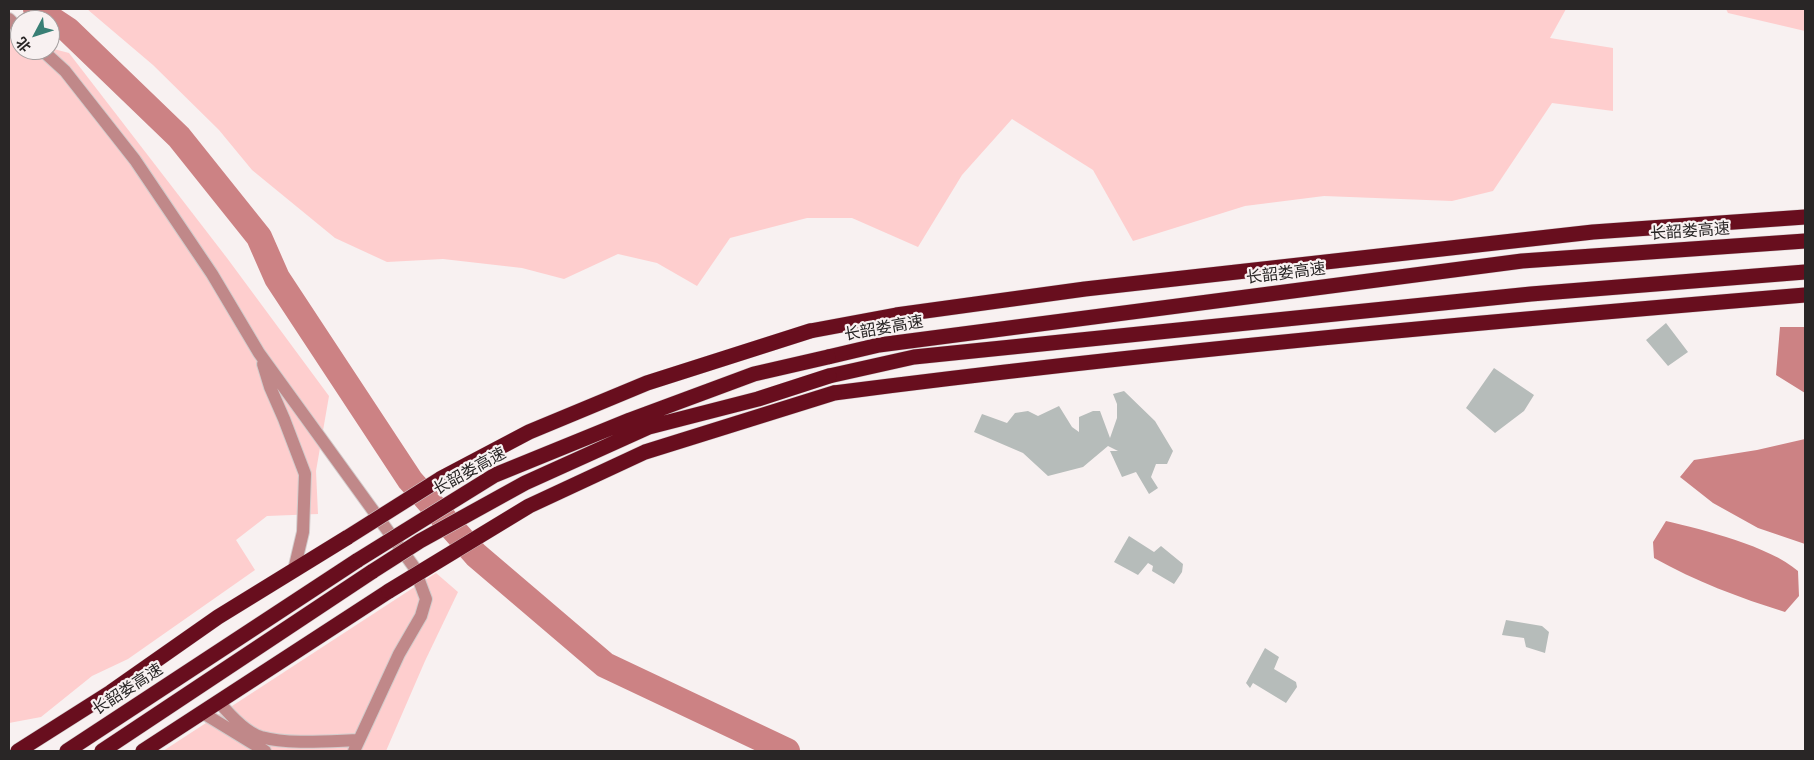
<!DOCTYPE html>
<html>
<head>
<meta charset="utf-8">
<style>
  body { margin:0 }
  #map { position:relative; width:1814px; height:760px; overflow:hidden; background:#f8f1f1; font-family:"Times New Roman","Noto Sans SC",serif }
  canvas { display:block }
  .frame { position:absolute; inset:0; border:10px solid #292626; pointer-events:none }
  .north { position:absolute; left:10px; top:10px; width:50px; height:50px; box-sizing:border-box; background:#f8f1f1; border:1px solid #a5a0a0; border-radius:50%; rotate:230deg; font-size:14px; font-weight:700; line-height:20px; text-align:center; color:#292626 }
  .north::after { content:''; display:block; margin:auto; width:18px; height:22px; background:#397f75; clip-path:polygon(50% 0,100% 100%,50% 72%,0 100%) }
</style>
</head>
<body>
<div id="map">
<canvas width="1814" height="760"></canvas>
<div class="frame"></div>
<div class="north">北</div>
</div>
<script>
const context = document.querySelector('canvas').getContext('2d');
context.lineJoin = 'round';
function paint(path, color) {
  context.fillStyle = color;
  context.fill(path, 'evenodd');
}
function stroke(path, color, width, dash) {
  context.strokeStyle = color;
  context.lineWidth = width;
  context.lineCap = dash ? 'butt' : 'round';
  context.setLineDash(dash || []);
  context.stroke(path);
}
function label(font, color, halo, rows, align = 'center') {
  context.font = font + ' "Times New Roman","Noto Sans SC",serif';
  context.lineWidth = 4.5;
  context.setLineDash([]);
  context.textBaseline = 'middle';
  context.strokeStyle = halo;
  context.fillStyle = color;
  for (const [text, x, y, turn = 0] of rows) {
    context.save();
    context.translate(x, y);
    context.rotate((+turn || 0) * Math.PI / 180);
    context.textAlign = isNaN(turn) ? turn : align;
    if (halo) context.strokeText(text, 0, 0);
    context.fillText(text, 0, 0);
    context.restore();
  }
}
const green = new Path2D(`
  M87,9h1479l-16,29 63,10v63l-61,-8 -59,88 -41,10 -128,-5 -79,10 -112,35 -40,-71 -81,-51 -50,56 -44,72 -66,-29h-45l-77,20 -33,48 -40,-23 -39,-9 -54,25 -42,-11 -79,-9 -56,3 -52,-24 -83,-68 -33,-40 -66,-65z
  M1726,9h79v22l-77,-18z
  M9,37l11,2v11h30v-2l19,5 158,205 102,138 -13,75 2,43 -51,2 -31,24 19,30 -127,89 -36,17 -51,41 -32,6z
  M436,573l22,19 -33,69 -39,90h-223z`);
const water = new Path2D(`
  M1780,327h25v66l-29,-18z
  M1805,439v105l-47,-16 -45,-25 -33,-26 14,-17 63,-10z
  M1666,521c38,9 103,25 132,50l1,25 -14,16c-45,-14 -90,-31 -131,-54l-1,-16z`);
const river = new Path2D(`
  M36,9l32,21 111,107 80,100 18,41 133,202 66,75 129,110 182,86`);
const building = new Path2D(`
  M1666,323l22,29 -20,14 -22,-26z
  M1494,368l40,27 -10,16 -29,22 -29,-25z
  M1124,391l31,30 18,30 -6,13h-11l-5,13 7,11 -9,6 -13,-22 -14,5 -12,-26h8l-10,-5 -25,21 -35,9 -25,-23 -49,-21 8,-18 25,9 8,-10 13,-2 10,5 21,-10 13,21 7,5v-15l14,-6h7l10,27 7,-20v-14l-4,-10z
  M1129,536l25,16 7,-6 22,18 -1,8 -8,12 -22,-13 1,-5 -5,-3 -10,12 -24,-13z
  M1506,620l36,6 7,6 -4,21 -19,-6 -2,-9 -22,-3z
  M1265,648l14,9 -5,12 22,13 1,5 -11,16 -33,-20 -3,5 -4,-5z`);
const street = new Path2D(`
  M9,19l11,11
  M42,50l23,21 70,89 77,114 47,79 155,214 12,32 -5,17 -22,38 -45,97
  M263,364l7,23 14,32 21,55 -2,58 -9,38
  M219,702c10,12 26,30 42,35 28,8 69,4 98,3
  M203,713l62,38`);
const highway = new Path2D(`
  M810,331l86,-16 189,-26 508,-57 212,-15
  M828,357l51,-12 643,-84 283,-20
  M829,376l85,-19 617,-63 274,-22
  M834,393c323,-42 647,-71 971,-98
  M18,751l93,-59 107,-75 130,-80
  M67,751l291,-191
  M102,751l271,-180
  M143,751l246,-160`);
const highwayBridge = new Path2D(`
  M348,537l92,-58 89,-47 118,-49 163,-52
  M358,560l137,-85 135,-55 124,-46 74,-17
  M373,571l47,-30 105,-58 124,-56 109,-28 71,-23
  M389,591l140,-85 116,-54 189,-59`);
const streetNames = [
  ["长韶娄高速",1690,232,-4],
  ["长韶娄高速",1286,274,-7],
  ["长韶娄高速",884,329,-10],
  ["长韶娄高速",470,472,-29],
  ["长韶娄高速",128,690,-33]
];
paint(green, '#fecece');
paint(water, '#cc8284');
stroke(river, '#cc8284', 26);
paint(building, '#b6bcba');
stroke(street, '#d3cccc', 14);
stroke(highway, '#d3cccc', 16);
stroke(street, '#c08889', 12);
stroke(highway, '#680e1e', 15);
stroke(highwayBridge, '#d3cccc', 16, []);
stroke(highwayBridge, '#680e1e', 15);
label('16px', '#292626', '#f8f1f1', streetNames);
</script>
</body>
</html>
